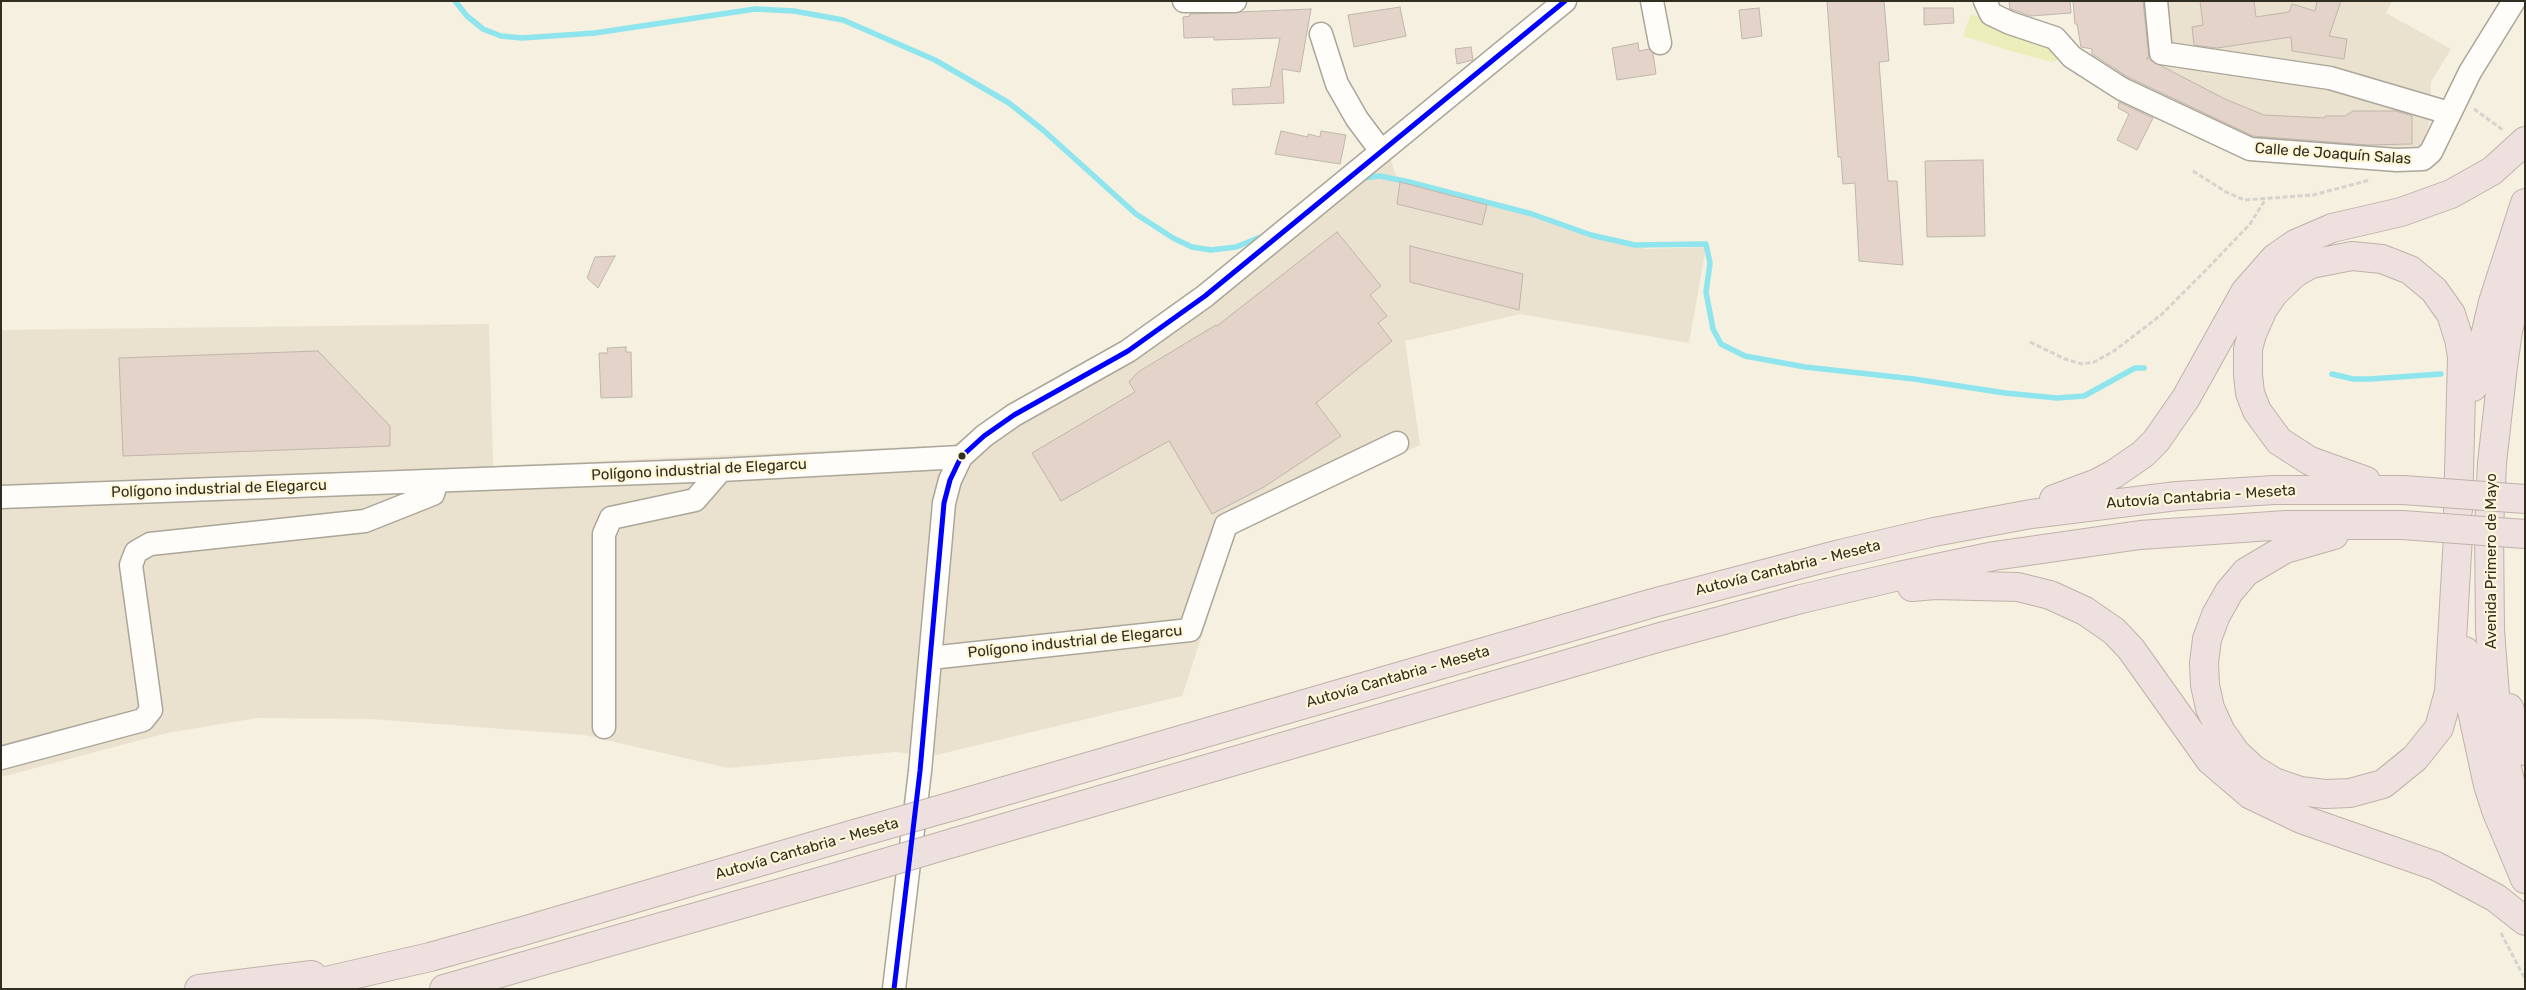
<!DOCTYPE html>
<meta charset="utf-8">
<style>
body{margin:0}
#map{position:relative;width:2526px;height:990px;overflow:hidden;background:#f5f0df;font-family:Rubik,sans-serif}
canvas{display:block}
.frame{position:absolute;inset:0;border:2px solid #302d21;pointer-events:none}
</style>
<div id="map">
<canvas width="2526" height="990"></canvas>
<div class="frame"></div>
</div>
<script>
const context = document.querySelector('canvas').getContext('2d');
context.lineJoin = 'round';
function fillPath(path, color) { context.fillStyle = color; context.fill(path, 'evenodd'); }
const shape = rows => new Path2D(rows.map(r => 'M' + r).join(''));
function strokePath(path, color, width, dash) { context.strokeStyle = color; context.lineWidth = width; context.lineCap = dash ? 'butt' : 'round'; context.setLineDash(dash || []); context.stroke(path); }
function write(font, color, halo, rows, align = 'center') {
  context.font = font + ' Rubik,sans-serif'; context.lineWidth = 4.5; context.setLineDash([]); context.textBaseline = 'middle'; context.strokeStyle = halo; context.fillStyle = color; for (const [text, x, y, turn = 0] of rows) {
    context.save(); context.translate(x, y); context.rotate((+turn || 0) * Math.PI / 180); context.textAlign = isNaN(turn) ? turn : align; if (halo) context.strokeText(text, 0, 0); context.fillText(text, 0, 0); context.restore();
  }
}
fillPath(shape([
 [2110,1,2392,1,2386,13,2451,49,2431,82,2430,121,2420,150,2255,145,2115,79],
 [1383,135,1397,179,1532,215,1596,238,1646,249,1706,247,1689,343,1520,314,1405,341,1420,445,1237,529,1182,696,932,756,895,752,728,768,584,735,371,719,257,718,167,733,1,777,1,330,489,324,493,466,953,445,1165,316,1275,222]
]), '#ebe1cf');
fillPath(shape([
 [1971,14,2057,48,2059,53,2057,60,2053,62,2014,52,1963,36]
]), '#ebeeba');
strokePath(shape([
 [455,1,467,16,483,29,501,36,522,38,595,33,755,9,794,11,843,20,935,60,1009,103,1043,130,1136,214,1173,238,1192,247,1211,250,1236,247,1263,236],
 [1363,178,1380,176,1409,182,1532,214,1591,235,1635,245,1706,244,1710,263,1706,292,1713,329,1721,344,1745,356,1805,367,1914,379,2005,393,2057,398,2084,396,2135,368,2144,368],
 [2332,374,2353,379,2370,379,2441,374]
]), '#8ee5ed', 5.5);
const building = shape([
 [1827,1,1884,1,1889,61,1879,62,1888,181,1897,181,1903,265,1859,261,1855,183,1843,184,1841,157,1838,157,1827,1],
 [2009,1,2070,1,2071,13,2031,16,2010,9,2009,1],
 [2073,1,2143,1,2149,58,2146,58,2225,99,2264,115,2325,118,2325,116,2345,116,2353,111,2396,111,2412,116,2412,144,2368,145,2253,136,2128,77,2092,54,2092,49,2081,47,2077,24,2075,24,2073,1],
 [2200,1,2254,1,2256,17,2289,12,2292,4,2315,11,2317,1,2341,1,2329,36,2347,39,2344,59,2292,51,2291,37,2217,48,2194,45,2192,27,2203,25,2200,1],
 [1400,7,1406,36,1354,47,1348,15,1400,7],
 [1759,8,1762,36,1742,39,1739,10,1759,8],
 [1924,8,1953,8,1954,23,1924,25,1924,8],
 [1311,9,1300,72,1282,69,1284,103,1233,105,1232,89,1270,87,1280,38,1214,40,1214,37,1184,38,1183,17,1190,16,1190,14,1311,9],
 [1638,43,1639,51,1649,49,1653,53,1656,74,1617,80,1612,48,1638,43],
 [1471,47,1473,60,1457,64,1455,49,1471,47],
 [2119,102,2153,118,2137,150,2117,140,2129,114,2118,108,2119,102],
 [1281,131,1308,137,1308,134,1320,137,1321,131,1346,135,1340,164,1275,154,1281,131],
 [1983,160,1985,236,1927,237,1925,161,1983,160],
 [1400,182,1487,205,1482,225,1397,204,1400,182],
 [1337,232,1381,286,1370,295,1387,316,1378,323,1392,341,1316,403,1341,436,1264,487,1212,514,1169,441,1061,501,1032,453,1135,392,1129,382,1138,372,1216,325,1217,326,1337,232],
 [1410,246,1523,274,1519,310,1410,282,1410,246],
 [615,256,598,288,587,278,595,257,615,256],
 [626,347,626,352,631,352,632,397,601,398,599,353,608,353,607,348,626,347],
 [318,351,390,426,390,446,123,456,119,358,318,351]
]);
fillPath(building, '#e4d3c8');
strokePath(building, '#bfb6ad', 1);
const minor = shape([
 [1184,1,1235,1],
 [1652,1,1660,43],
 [1985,1,1991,14,2010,23,2055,38,2072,57,2122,89,2250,149,2397,160,2423,159,2431,152,2470,72,2514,1],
 [2156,1,2161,53,2330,78,2449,113],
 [1321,34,1337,84,1357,119,1381,151],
 [1,497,721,470,961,457],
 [930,658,1190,630,1226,525,1397,443],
 [604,727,604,534,611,518,695,500,721,470],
 [1,758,143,720,151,710,131,565,136,552,150,544,365,521,433,494,437,481],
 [894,989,920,771,944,503,950,480,961,457,984,436,1014,415,1128,351,1205,296,1565,1]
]);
const highway = shape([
 [2525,261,2508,331,2503,366,2492,463,2489,529,2490,630,2496,708,2503,750,2515,803,2525,830],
 [2473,387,2493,302,2525,203],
 [2366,481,2310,461,2279,441,2257,411,2250,393,2248,375,2248,349,2252,334,2263,309,2274,293,2295,273,2311,264,2352,256,2382,259,2410,270,2434,290,2451,314,2459,339,2462,357,2458,510],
 [2054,499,2097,483,2114,474,2143,454,2156,441,2186,398,2245,292,2275,258,2295,244,2332,228,2401,212,2451,194,2492,171,2525,141],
 [2334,535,2285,549,2246,572,2229,592,2216,615,2207,639,2204,663,2205,685,2210,708,2221,732,2236,753,2253,769,2274,782,2300,791,2325,794,2350,793,2383,784,2415,758,2439,728,2449,692,2458,536],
 [1912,587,1935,585,2018,587,2050,595,2085,611,2114,631,2131,649,2210,760,2251,795,2301,819,2436,866,2496,898,2525,921],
 [2465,651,2472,711,2488,785,2496,810,2525,879],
 [2509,708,2525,751],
 [960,804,1653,603,1840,554,1934,532,2031,514,2177,496,2274,490,2403,490],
 [956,842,1657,638,1801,599,1899,576,1994,556,2140,535,2286,525,2402,525],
 [199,989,312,975],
 [291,989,430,957,523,931,858,833],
 [444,989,861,870]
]);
strokePath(minor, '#aaa699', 25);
strokePath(highway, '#c1b1aa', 30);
strokePath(shape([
 [2474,109,2503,130],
 [2193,171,2226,192,2244,200,2313,195,2370,180],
 [2030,342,2065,359,2082,364,2094,362,2114,351,2161,315,2207,269,2250,224,2265,200],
 [2501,933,2525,979]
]), '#d4d3ce', 3, [5, 2.5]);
strokePath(minor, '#fefdfa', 22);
strokePath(highway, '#ede0de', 28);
const highwayBridge = shape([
 [2403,490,2525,499],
 [2402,525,2525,534],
 [858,833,960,804],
 [861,870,956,842]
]);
strokePath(highwayBridge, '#c1b1aa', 30, []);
strokePath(highwayBridge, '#ede0de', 28);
strokePath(shape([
 [894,989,920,771,944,503,950,480,961,457,984,436,1014,415,1128,351,1205,296,1565,1]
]), '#00f', 5);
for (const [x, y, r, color] of [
 [962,456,4.5,"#302d21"]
]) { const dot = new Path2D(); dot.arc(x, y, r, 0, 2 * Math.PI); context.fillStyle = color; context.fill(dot); strokePath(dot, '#fef6d6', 2); }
write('15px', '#302d21', '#fef6d6', [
 ["Calle de Joaquín Salas",2333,154,4],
 ["Polígono industrial de Elegarcu",699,470,-3],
 ["Polígono industrial de Elegarcu",219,489,-2],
 ["Autovía Cantabria - Meseta",2201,497,-4],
 ["Avenida Primero de Mayo",2492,561,-90],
 ["Autovía Cantabria - Meseta",1788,568,-14],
 ["Polígono industrial de Elegarcu",1075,642,-6],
 ["Autovía Cantabria - Meseta",1398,677,-16],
 ["Autovía Cantabria - Meseta",807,849,-16]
]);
</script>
